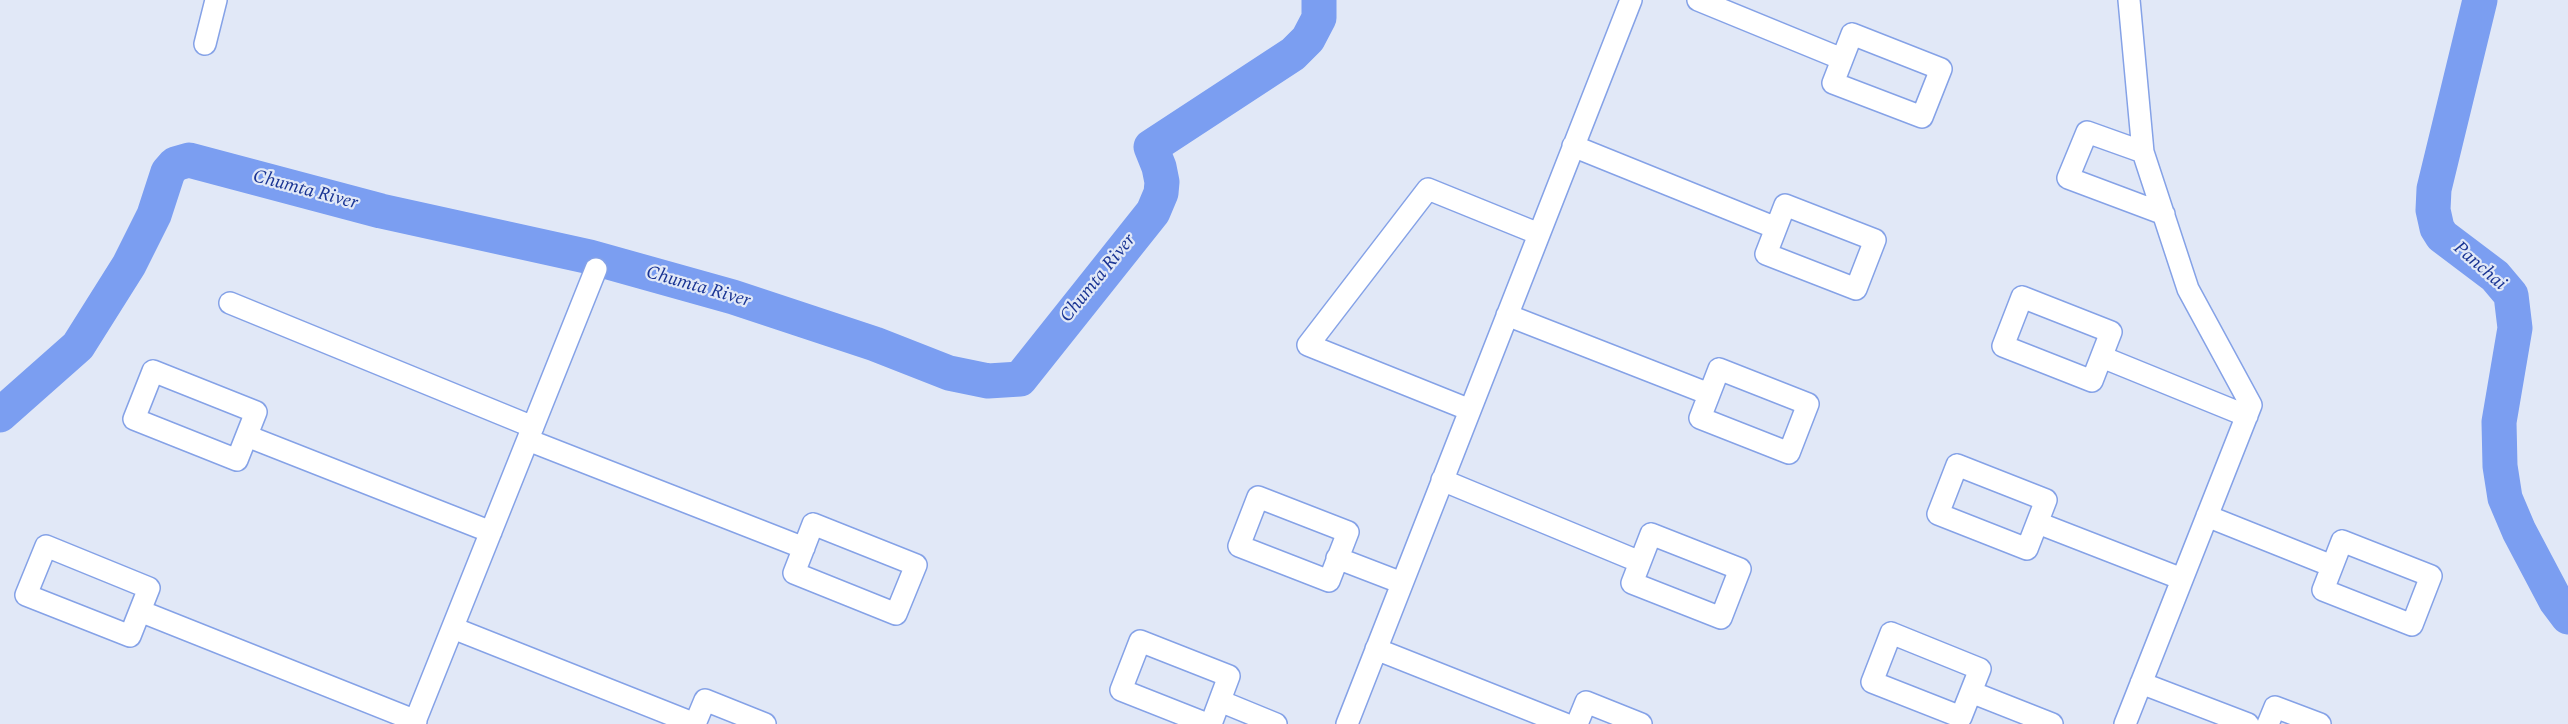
<!DOCTYPE html>
<style>
body{margin:0}
canvas{display:block;background:#e1e8f7}
</style>
<canvas width="2568" height="724"></canvas>
<script>
const context = document.querySelector('canvas').getContext('2d');
context.lineJoin = 'round';
const shape = rows => new Path2D(rows.map(r => 'M' + r).join(''));
function strokePath(path, color, width, dash) { context.strokeStyle = color; context.lineWidth = width; context.lineCap = dash ? 'butt' : 'round'; context.setLineDash(dash || []); context.stroke(path); }
function write(font, color, halo, rows, align = 'center') {
  context.font = font + ' Spectral,serif'; context.lineWidth = 4.5; context.setLineDash([]); context.textBaseline = 'middle'; context.strokeStyle = halo; context.fillStyle = color; for (const [text, x, y, turn = 0] of rows) {
    context.save(); context.translate(x, y); context.rotate((+turn || 0) * Math.PI / 180); context.textAlign = isNaN(turn) ? turn : align; if (halo) context.strokeText(text, 0, 0); context.fillText(text, 0, 0); context.restore();
  }
}
strokePath(shape([
 [2480,0,2434,189,2433,210,2437,228,2442,236,2495,276,2511,295,2515,328,2499,422,2500,466,2505,498,2519,531,2556,601,2568,617],
 [0,415,78,346,129,265,154,215,168,172,175,164,189,160,381,211,590,257,733,297,875,344,949,373,988,381,1020,379,1153,212,1161,193,1162,182,1159,167,1151,147,1293,54,1308,39,1319,18,1319,0]
]), '#7b9ef1', 35);
const street = shape([
 [1698,0,1842,59],
 [1852,34,1941,69,1922,117,1833,83,1852,34],
 [205,44,216,0],
 [1573,146,1776,228],
 [2143,152,2087,132,2068,178,2164,214],
 [1785,205,1875,240,1856,289,1766,254,1785,205],
 [2022,297,2111,332,2092,381,2003,346,2022,297],
 [230,303,533,427],
 [1507,315,1709,394],
 [2102,357,2247,416],
 [1719,369,1808,404,1789,453,1700,418,1719,369],
 [153,371,256,412,237,460,134,419,153,371],
 [1470,410,1308,345,1428,189,1539,234],
 [247,436,491,532],
 [528,440,804,548],
 [1957,465,2046,500,2027,549,1938,514,1957,465],
 [1442,480,1640,562],
 [1258,497,1348,532,1329,581,1239,546,1258,497],
 [2207,516,2332,566],
 [2038,523,2182,579],
 [813,524,916,565,896,614,794,573,813,524],
 [1651,534,1740,569,1721,618,1632,583,1651,534],
 [2342,541,2431,576,2412,625,2323,590,2342,541],
 [46,546,149,588,130,636,26,595,46,546],
 [1337,558,1402,583],
 [140,611,416,721],
 [453,628,695,724],
 [1891,633,1980,669,1961,717,1872,682,1891,633],
 [1376,649,1565,724],
 [2141,683,2248,724],
 [1971,692,2052,724],
 [1220,701,1276,724],
 [414,724,596,269],
 [695,724,705,700,765,724],
 [1207,724,1121,690,1140,641,1229,676,1211,724],
 [1347,724,1631,0],
 [1577,724,1586,702,1641,724],
 [2125,724,2251,405,2188,289,2143,152,2129,0],
 [2268,724,2275,707,2320,724]
]);
strokePath(street, '#85a2e7', 24);
strokePath(street, '#fff', 21);
write('italic 19px', '#1a3594', '#e1e8f7', [
 ["Chumta River",305,191,15],
 ["Panchai",2479,267,41],
 ["Chumta River",1099,279,-51],
 ["Chumta River",698,288,16]
]);
</script>
